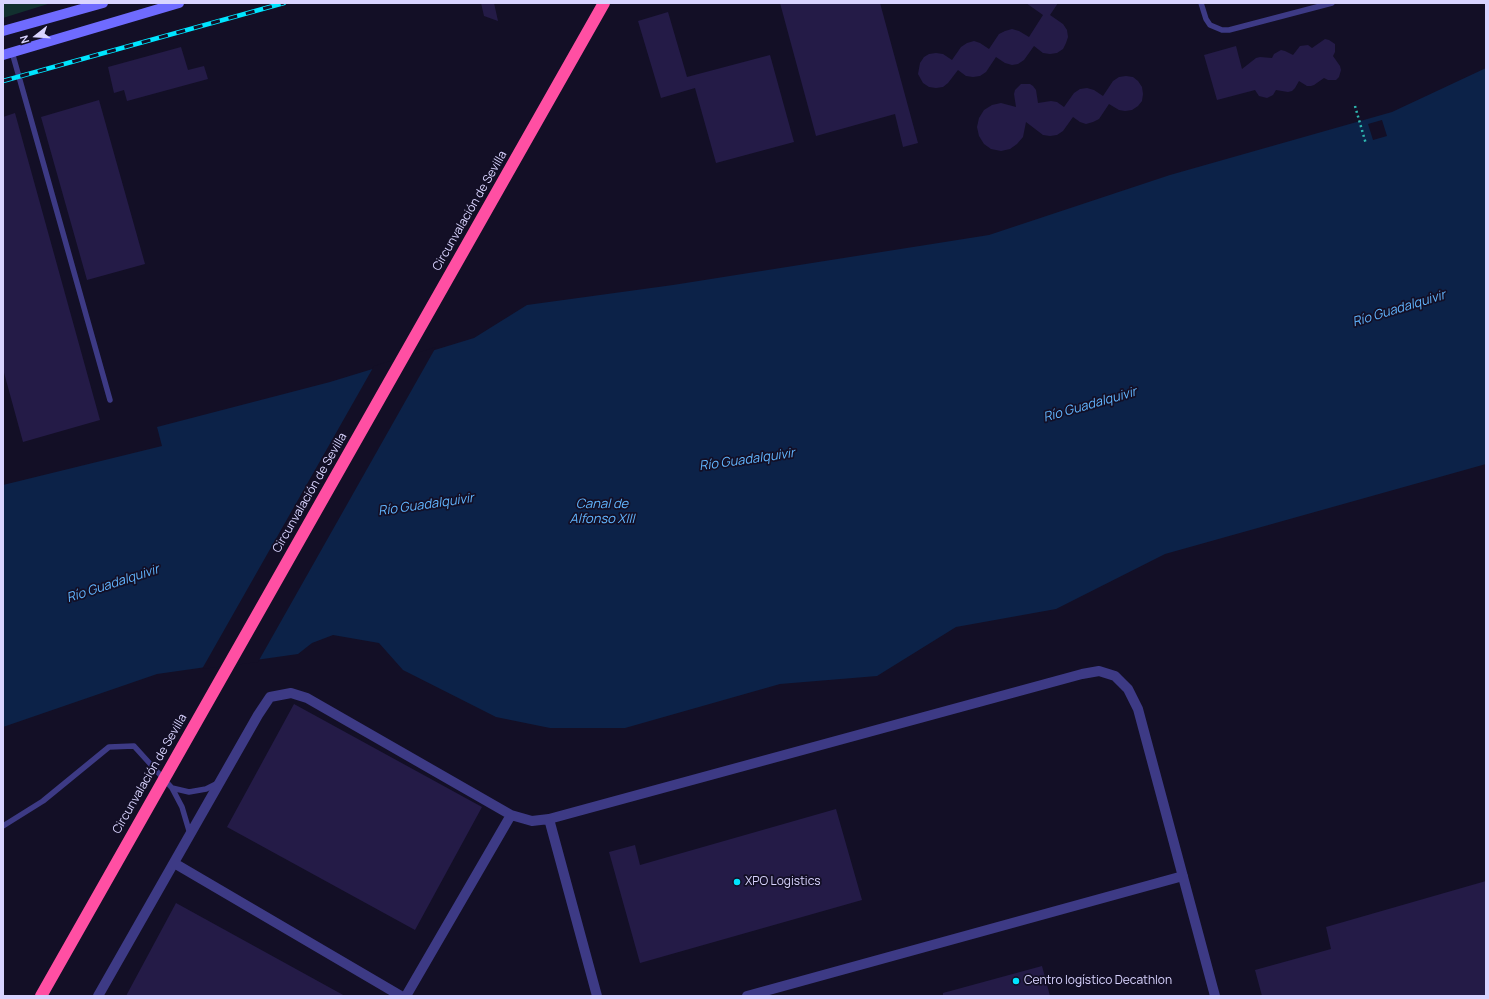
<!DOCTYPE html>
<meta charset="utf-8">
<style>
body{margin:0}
#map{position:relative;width:1489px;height:999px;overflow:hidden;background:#130f26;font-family:Manrope,sans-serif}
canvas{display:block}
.frame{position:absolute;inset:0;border:4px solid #d9d4ff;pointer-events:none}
.north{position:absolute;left:16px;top:16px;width:40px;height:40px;-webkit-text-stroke:3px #130f26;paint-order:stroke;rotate:253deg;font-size:11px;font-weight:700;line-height:16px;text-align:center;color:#d9d4ff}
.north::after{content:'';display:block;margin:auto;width:14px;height:18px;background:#d9d4ff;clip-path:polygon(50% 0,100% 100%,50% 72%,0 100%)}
</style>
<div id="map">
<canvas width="1489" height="999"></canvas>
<div class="frame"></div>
<div class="north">N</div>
</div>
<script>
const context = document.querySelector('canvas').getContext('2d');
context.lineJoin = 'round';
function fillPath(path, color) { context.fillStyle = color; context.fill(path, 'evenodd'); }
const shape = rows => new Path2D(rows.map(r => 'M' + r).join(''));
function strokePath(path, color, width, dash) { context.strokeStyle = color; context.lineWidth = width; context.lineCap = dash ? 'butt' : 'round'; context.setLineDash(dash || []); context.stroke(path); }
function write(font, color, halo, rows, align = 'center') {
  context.font = font + ' Manrope,sans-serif'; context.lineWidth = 3.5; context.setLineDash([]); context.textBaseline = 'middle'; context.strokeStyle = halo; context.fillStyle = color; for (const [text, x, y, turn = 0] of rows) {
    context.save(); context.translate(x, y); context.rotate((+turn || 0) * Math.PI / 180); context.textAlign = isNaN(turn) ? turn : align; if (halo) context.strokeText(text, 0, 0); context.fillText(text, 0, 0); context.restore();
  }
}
fillPath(shape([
 [3,3,51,3,3,18]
]), '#12302f');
fillPath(shape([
 [1486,68,1486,464,1165,554,1056,609,956,627,877,676,780,684,625,728,550,728,496,717,403,670,379,643,333,635,312,643,298,654,157,674,3,727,3,485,162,446,157,427,330,382,474,338,527,305,673,285,989,235,1170,175,1392,112]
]), '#0c2248');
fillPath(shape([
 [1382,120,1387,136,1373,140,1368,124],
 [436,347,258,662,202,669,374,366]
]), '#130f26');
fillPath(shape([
 [481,3,494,3,498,21,484,16],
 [780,3,880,3,918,143,903,147,895,114,816,136],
 [1026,3,1058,3,1050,15,1063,24,1067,30,1068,37,1066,43,1063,49,1057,53,1050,54,1043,53,1034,46,1024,60,1018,64,1012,65,1005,63,996,57,986,72,980,76,973,77,966,76,958,70,948,83,943,87,936,88,929,87,923,83,918,74,920,63,924,57,929,54,936,53,943,54,952,60,961,47,967,43,974,41,980,43,989,49,999,34,1005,31,1012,29,1019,31,1029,37,1043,15],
 [668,12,687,77,770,55,794,142,716,163,695,88,661,98,638,21],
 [1325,39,1329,40,1335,44,1335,52,1333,56,1340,66,1341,70,1339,77,1336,80,1328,80,1324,78,1314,85,1311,86,1307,86,1299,81,1295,88,1292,91,1288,92,1276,90,1273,95,1267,98,1259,96,1255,90,1217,100,1204,55,1236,46,1242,69,1256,58,1260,57,1272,58,1274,54,1281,50,1285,51,1293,55,1300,46,1308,45,1312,48],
 [181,47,188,70,204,66,208,79,127,101,124,90,114,93,108,67],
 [1126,76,1133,77,1138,81,1142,87,1143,94,1142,101,1138,106,1132,110,1125,111,1119,110,1109,104,1099,119,1093,122,1086,124,1080,122,1073,117,1063,131,1057,135,1050,136,1043,135,1026,122,1023,137,1017,144,1010,149,1001,151,991,149,984,144,979,136,977,127,979,118,984,110,992,105,1001,103,1016,107,1014,94,1015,90,1021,84,1030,84,1033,86,1036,90,1038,103,1051,101,1057,102,1064,107,1074,93,1080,89,1087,88,1094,90,1103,96,1113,81,1119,77],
 [99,100,145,264,87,280,41,117],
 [15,113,100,420,23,442,3,369,3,117],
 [294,704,482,807,415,930,227,827],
 [836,809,862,900,640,963,609,852,635,845,640,865],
 [1486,881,1486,996,1262,996,1255,970,1331,949,1326,927],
 [176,903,345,996,126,996],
 [1042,966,1050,996,943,996,943,993]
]), '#241b47');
strokePath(shape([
 [1355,106,1366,144]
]), '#2fb8b0', 2.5, [2, 3]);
strokePath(shape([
 [1201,3,1206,19,1210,25,1222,30,1229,30,1332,3],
 [12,52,110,400],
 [172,788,189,792,206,789,218,783],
 [3,826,43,801,109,747,134,746,172,788,182,807,190,834]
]), '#3d3a85', 5.5);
strokePath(shape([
 [549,819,597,996],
 [174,863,401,996],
 [98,996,258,715,270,697,291,693,307,698,511,815,532,821,549,819,1082,674,1099,671,1115,676,1128,689,1138,709,1215,996],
 [406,996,511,815],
 [747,996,1183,876]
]), '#3d3a85', 10);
strokePath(shape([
 [3,31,103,3],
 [3,55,179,3]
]), '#6f6bff', 10);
const rail = shape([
 [3,81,284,3]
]);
strokePath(rail, '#00e5ff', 4.5);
strokePath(rail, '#130f26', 3, [9]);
strokePath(shape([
 [41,996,604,3]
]), '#ff4fa3', 12);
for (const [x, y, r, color] of [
 [737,882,4,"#00e5ff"],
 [1016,981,4,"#00e5ff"]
]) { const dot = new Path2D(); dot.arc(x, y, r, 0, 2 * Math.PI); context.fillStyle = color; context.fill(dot); strokePath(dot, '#130f26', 1.5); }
write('12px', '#d9d4ff', '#130f26', [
 ["Circunvalación de Sevilla",470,211,-60],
 ["Circunvalación de Sevilla",310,493,-60],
 ["Circunvalación de Sevilla",150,774,-60]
]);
write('12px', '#d9d4ff', '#130f26', [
 ["XPO Logistics",745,882],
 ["Centro logístico Decathlon",1024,981]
], 'left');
write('italic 13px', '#62b6ff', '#130f26', [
 ["Río Guadalquivir",1399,309,-17],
 ["Río Guadalquivir",1090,405,-16],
 ["Río Guadalquivir",747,460,-8],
 ["Canal de",602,504],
 ["Alfonso XIII",602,519],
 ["Río Guadalquivir",426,505,-8],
 ["Río Guadalquivir",113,584,-18]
]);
</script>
